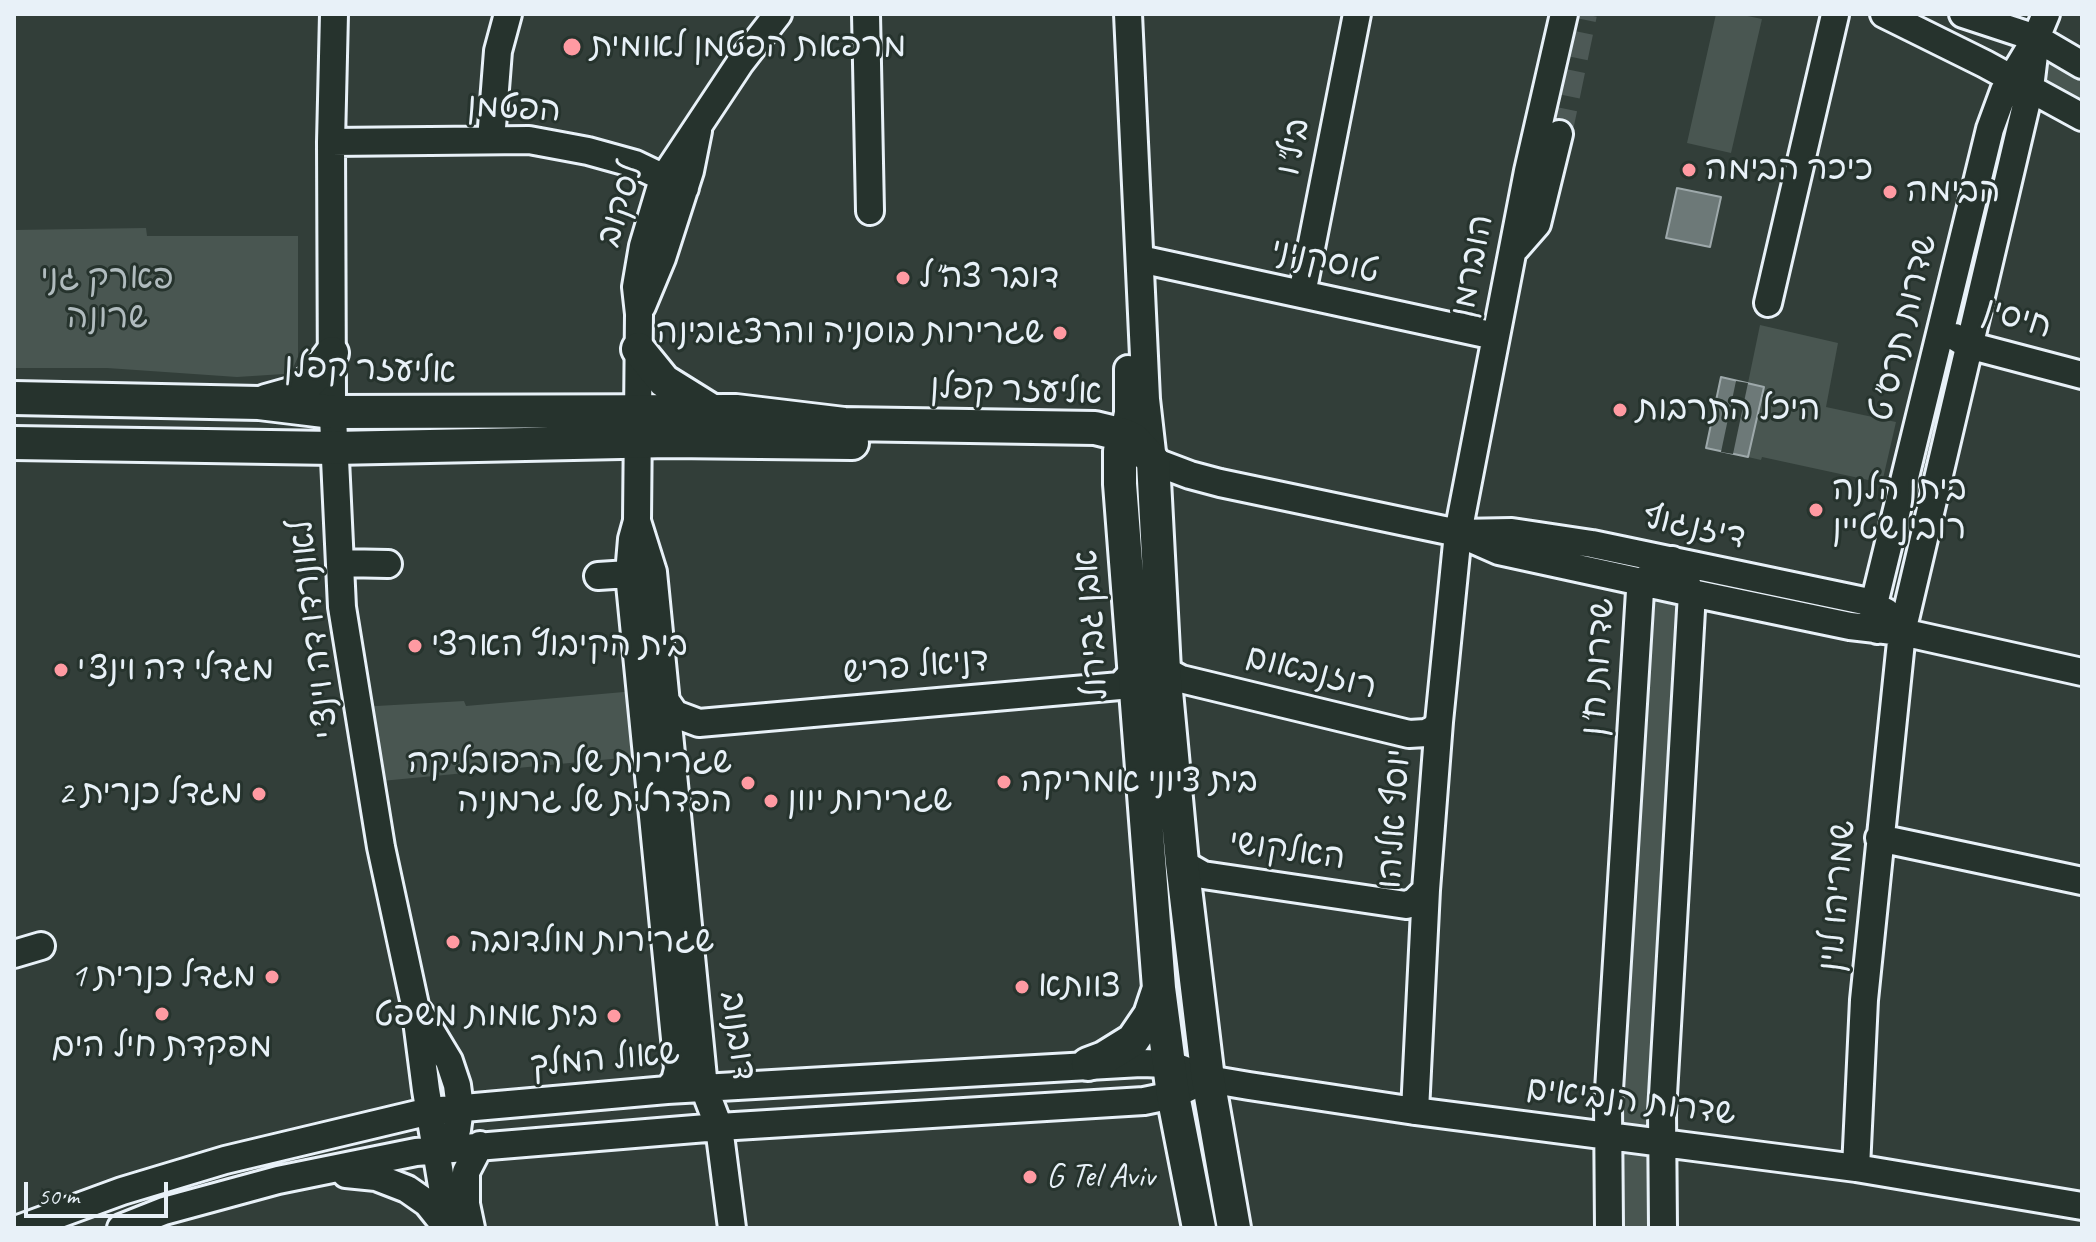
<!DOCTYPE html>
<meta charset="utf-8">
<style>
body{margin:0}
#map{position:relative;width:2096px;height:1242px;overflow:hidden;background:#323e39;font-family:Caveat,sans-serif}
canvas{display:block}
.frame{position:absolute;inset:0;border:16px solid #e8f1f8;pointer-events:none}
.scale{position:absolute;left:24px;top:1182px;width:144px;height:36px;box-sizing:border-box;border:4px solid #e8f1f8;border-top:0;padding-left:10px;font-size:24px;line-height:28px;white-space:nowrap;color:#e8f1f8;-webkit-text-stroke:6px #26332d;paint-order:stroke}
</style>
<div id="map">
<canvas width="2096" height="1242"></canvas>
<div class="frame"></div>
<div class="scale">50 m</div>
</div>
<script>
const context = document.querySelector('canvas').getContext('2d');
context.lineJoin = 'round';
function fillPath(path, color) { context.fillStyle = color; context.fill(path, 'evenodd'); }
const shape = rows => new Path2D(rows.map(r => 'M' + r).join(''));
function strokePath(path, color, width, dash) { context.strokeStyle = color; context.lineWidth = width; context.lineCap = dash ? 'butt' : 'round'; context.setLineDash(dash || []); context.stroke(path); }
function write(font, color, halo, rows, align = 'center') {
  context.font = font + ' Caveat,"Playpen Sans Hebrew",sans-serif'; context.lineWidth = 6; context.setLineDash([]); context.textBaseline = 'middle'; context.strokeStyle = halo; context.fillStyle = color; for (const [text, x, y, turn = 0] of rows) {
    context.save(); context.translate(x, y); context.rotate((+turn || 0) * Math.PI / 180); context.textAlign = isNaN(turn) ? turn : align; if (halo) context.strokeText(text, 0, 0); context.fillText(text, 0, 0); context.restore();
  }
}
fillPath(shape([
 [1716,14,1738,14,1762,19,1731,153,1687,143],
 [2049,53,2082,71,2082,111,2039,86],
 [146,228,147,236,298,236,298,357,293,368,284,374,237,377,107,368,14,368,14,230],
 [1760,325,1838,343,1826,407,1896,422,1882,483,1762,457,1761,460,1748,457,1764,387,1748,383],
 [1646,589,1688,599,1657,1228,1615,1228],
 [635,691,643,756,371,782,359,707,464,701,466,706]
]), '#495651');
const water = shape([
 [1677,188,1721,197,1710,247,1666,238,1677,188],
 [1721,377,1764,387,1748,457,1706,448,1721,377]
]);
fillPath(water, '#6d7978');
strokePath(water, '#9ea9ab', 2);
fillPath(shape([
 [1736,381,1748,383,1733,454,1721,452]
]), '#323e39');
strokePath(shape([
 [1559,134,1584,14],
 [1943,380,1966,289]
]), '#4d5956', 26, [26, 13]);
const minor = shape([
 [334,14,331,142,332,396,342,607,381,847,415,1005,426,1090,449,1228],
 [866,14,870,211],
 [1128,14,1146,399,1153,461,1190,475,1220,483,1458,533,1512,532,1592,544,1864,601,1886,612,1902,632],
 [1884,14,1985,64,2082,117],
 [1963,14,2036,38,2082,65],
 [491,140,498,51,508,14],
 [331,142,529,140,588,151,635,164,685,188],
 [1516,248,1537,224,1559,134],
 [1140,259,1495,336],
 [1302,294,1357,14],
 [1768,303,1835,15],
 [642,306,662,258,690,171,698,131],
 [1955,337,1968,345,2082,375],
 [1120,451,1128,413,1128,369],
 [637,521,653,572,701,1057,704,1088,719,1127,732,1228],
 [1465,536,1499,551,1692,593,1850,626,1902,632,2082,672],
 [340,563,388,564],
 [598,576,629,574],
 [1877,630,1874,604,1990,129,2004,91,2036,38,2046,14],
 [1164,670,1181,679,1409,734,1426,733,1434,729,1439,722],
 [666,701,675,714,699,723,1120,686,1133,672],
 [1879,838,2082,881],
 [1182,863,1203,875,1406,905,1414,902,1426,890],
 [14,954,41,946],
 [420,1013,449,1061,457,1085,460,1108,457,1130,447,1143,436,1149],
 [667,1090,675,1081,678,1069,629,574,632,539,637,521,639,314,636,287,643,246,663,179,740,63,778,14],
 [1415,1111,1426,890,1439,722,1458,533,1528,171,1564,14],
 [1856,1168,1864,1000,1902,632,2030,88,2036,38],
 [346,1174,376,1177,407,1189,427,1203,447,1228],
 [21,1228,122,1191,225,1160,430,1111,667,1090,1141,1063,1169,1064,1208,1079,1249,1086,1415,1111,1856,1168,2082,1206],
 [121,1228,164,1211,278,1180,416,1152,719,1127,1144,1101,1173,1095,1190,1087],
 [471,1228,466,1204,466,1172,480,1145],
 [1609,1228,1608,1106,1640,591,1641,582,1672,560],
 [1663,1228,1662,1112,1692,593,1672,560]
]);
const major = shape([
 [638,349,664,381,709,409],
 [14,398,259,403,333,412,736,411,844,424,1095,428,1124,435,1133,439,1153,461],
 [266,401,298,392,313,378,332,353],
 [14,443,334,448,669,441,852,443],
 [1120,451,1120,484,1159,988,1173,1095,1199,1228],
 [1153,461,1164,670,1182,863,1208,1079,1234,1228],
 [1088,1064,1104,1058,1133,1040,1150,1015,1158,991]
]);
strokePath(minor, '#e8f1f8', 32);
strokePath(major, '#e8f1f8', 38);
strokePath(minor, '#26332d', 26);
strokePath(major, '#26332d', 32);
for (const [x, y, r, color] of [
 [572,47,10,"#ff9aa2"],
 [1689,170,8,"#ff9aa2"],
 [1890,192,8,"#ff9aa2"],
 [903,278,8,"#ff9aa2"],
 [1060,333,8,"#ff9aa2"],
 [1620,410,8,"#ff9aa2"],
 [1816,510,8,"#ff9aa2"],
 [415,646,8,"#ff9aa2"],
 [61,670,8,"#ff9aa2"],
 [1004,782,8,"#ff9aa2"],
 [748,783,8,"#ff9aa2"],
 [259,794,8,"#ff9aa2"],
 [771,801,8,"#ff9aa2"],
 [453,942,8,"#ff9aa2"],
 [272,977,8,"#ff9aa2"],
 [1022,987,8,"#ff9aa2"],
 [162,1014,8,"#ff9aa2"],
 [614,1016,8,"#ff9aa2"],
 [1030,1177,8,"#ff9aa2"]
]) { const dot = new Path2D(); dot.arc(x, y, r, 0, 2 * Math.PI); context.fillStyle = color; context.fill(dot); strokePath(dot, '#26332d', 3); }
write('34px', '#e8f1f8', '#26332d', [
 ["מרפאת הפטמן לאומית",590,47],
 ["כיכר הבימה",1705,170],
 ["הבימה",1906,192],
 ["דובר צה\"ל",919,278],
 ["שגרירות בוסניה והרצגובינה",1044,333,"right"],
 ["היכל התרבות",1636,410],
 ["ביתן הלנה",1832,490],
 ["רובינשטיין",1832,529],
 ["בית הקיבוץ הארצי",431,646],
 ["מגדלי דה וינצ'י",77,670],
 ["שגרירות של הרפובליקה",732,763,"right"],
 ["הפדרלית של גרמניה",732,802,"right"],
 ["בית ציוני אמריקה",1020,782],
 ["מגדל כנרית 2",243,794,"right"],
 ["שגרירות יוון",787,801],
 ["שגרירות מולדובה",469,942],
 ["מגדל כנרית 1",256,977,"right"],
 ["צוותא",1038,987],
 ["בית אמות משפט",598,1016,"right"],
 ["מפקדת חיל הים",162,1047,"center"],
 ["G Tel Aviv",1046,1177]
], 'left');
write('34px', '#e8f1f8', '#26332d', [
 ["הפטמן",514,109,3],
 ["ביל\"ו",1294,147,-79],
 ["לסקוב",621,205,-72],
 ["טוסקניני",1325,262,12],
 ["הוברמן",1473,266,-79],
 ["חיסין",2017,319,16],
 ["שדרות תרס\"ט",1904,328,-76],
 ["אליעזר קפלן",370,370,2],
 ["אליעזר קפלן",1016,391,2],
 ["דיזנגוף",1694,528,12],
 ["אבן גבירול",1092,625,-94],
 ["לאונרדו דה וינצ'י",315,629,-97],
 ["דניאל פריש",916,667,-5],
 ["שדרות ח\"ן",1599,667,-86],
 ["רוזנבאום",1311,673,14],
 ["יוסף אליהו",1395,819,-86],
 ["האלקושי",1287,851,8],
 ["שמריהו לוין",1838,896,-85],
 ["דובנוב",737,1036,82],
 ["שאול המלך",605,1060,-5],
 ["שדרות הנביאים",1631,1102,7]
]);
write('34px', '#b0bbbe', '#26332d', [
 ["פארק גני",107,279],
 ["שרונה",107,318]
]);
</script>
